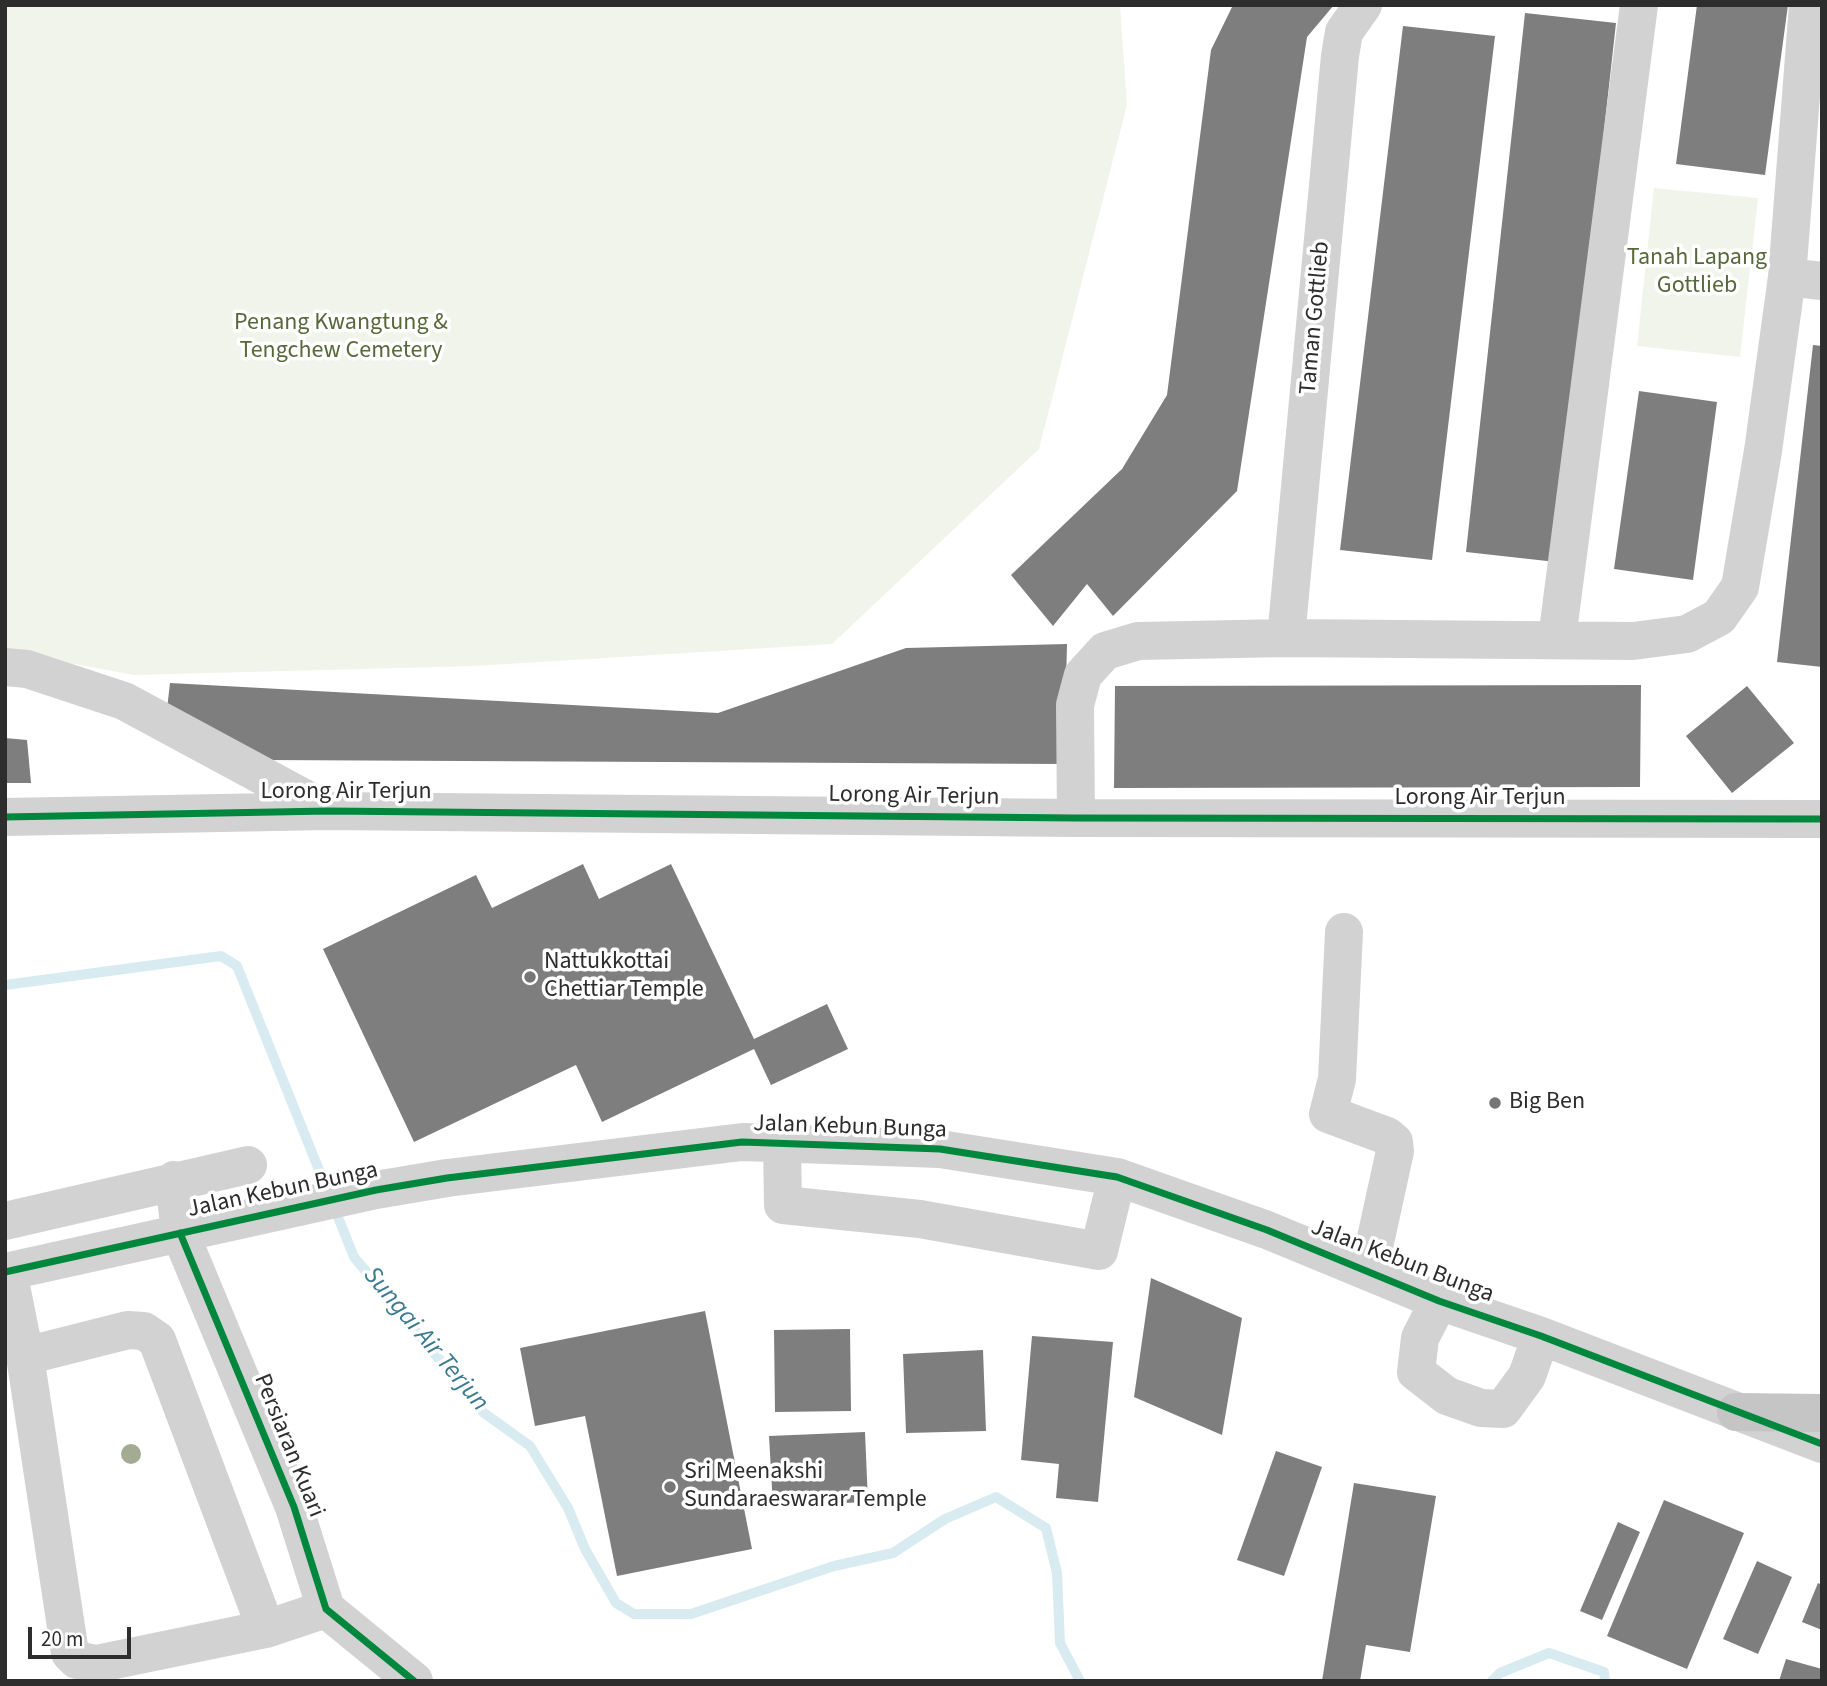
<!DOCTYPE html>
<style>
body{margin:0}
#map{position:relative;width:1827px;height:1686px;overflow:hidden;background:#fff;font-family:"Source Sans 3",sans-serif}
canvas{display:block}
.frame{position:absolute;inset:0;border:7px solid #2d2d2d;pointer-events:none}
.scale{position:absolute;left:28px;top:1627px;width:103px;height:32px;box-sizing:border-box;border:4px solid #2d2d2d;border-top:0;padding-left:9px;font-size:21px;line-height:24px;white-space:nowrap;color:#2d2d2d;-webkit-text-stroke:5px #fff;paint-order:stroke}
</style>
<div id="map">
<canvas width="1827" height="1686"></canvas>
<div class="frame"></div>
<div class="scale">20 m</div>
</div>
<script>
const context = document.querySelector('canvas').getContext('2d');
context.lineJoin = 'round';
function fillPath(path, color) { context.fillStyle = color; context.fill(path, 'evenodd'); }
const shape = rows => new Path2D(rows.map(r => 'M' + r).join(''));
function strokePath(path, color, width, dash) { context.strokeStyle = color; context.lineWidth = width; context.lineCap = dash ? 'butt' : 'round'; context.setLineDash(dash || []); context.stroke(path); }
function write(font, color, halo, rows, align = 'center') {
  context.font = font + ' "Source Sans 3",sans-serif'; context.lineWidth = 7; context.setLineDash([]); context.textBaseline = 'middle'; context.strokeStyle = halo; context.fillStyle = color; for (const [text, x, y, turn = 0] of rows) {
    context.save(); context.translate(x, y); context.rotate((+turn || 0) * Math.PI / 180); context.textAlign = isNaN(turn) ? turn : align; if (halo) context.strokeText(text, 0, 0); context.fillText(text, 0, 0); context.restore();
  }
}
fillPath(shape([
 [5,5,1120,5,1127,105,1039,449,832,644,475,666,134,675,5,651],
 [1654,188,1758,198,1740,357,1637,346]
]), '#f1f4eb');
strokePath(shape([
 [5,985,221,956,237,966,354,1257,484,1413,530,1446,568,1508,585,1549,616,1603,634,1614,691,1614,834,1566,893,1553,945,1519,996,1497,1046,1528,1057,1573,1060,1643,1080,1681],
 [1492,1681,1500,1673,1549,1653,1604,1672,1605,1681]
]), '#d7ebf1', 10);
fillPath(shape([
 [1233,5,1334,5,1307,37,1237,491,1113,616,1087,584,1053,626,1011,575,1122,469,1167,395,1211,50],
 [1697,5,1788,5,1765,175,1676,164],
 [1525,13,1616,23,1556,562,1466,552],
 [1403,26,1495,36,1432,560,1340,550],
 [1813,345,1822,346,1822,667,1777,662],
 [1639,391,1717,402,1693,580,1614,569],
 [1067,644,1064,764,264,760,167,709,170,683,718,713,906,648],
 [1641,685,1640,787,1114,788,1115,686],
 [1747,686,1794,743,1732,793,1686,736],
 [5,738,27,740,31,783,5,783],
 [583,864,599,899,671,864,754,1039,827,1004,848,1049,771,1085,754,1049,602,1122,576,1065,414,1142,323,949,476,875,492,908],
 [1151,1278,1242,1318,1222,1435,1134,1397],
 [705,1311,752,1549,617,1576,585,1416,535,1426,520,1348],
 [850,1329,851,1411,775,1412,774,1330],
 [1032,1336,1113,1342,1098,1502,1056,1498,1059,1464,1021,1460],
 [983,1350,986,1431,906,1433,903,1354],
 [865,1432,868,1502,773,1506,769,1436],
 [1276,1451,1322,1467,1284,1576,1237,1560],
 [1354,1483,1436,1496,1410,1652,1366,1645,1360,1681,1322,1681],
 [1664,1500,1744,1533,1687,1669,1607,1636],
 [1618,1522,1640,1532,1602,1620,1580,1611],
 [1757,1561,1792,1577,1758,1654,1723,1639],
 [1818,1583,1822,1585,1822,1630,1802,1622],
 [1786,1659,1822,1669,1822,1681,1779,1681]
]), '#7e7e7e');
strokePath(shape([
 [1787,277,1822,281],
 [1286,638,1340,56,1344,32,1363,5],
 [1557,639,1639,5],
 [5,667,27,669,124,701,326,810],
 [5,817,328,811,1076,818,1822,819],
 [1076,818,1075,705,1083,675,1105,651,1138,641,1286,638,1633,641,1687,634,1719,617,1740,587,1763,451,1787,277,1808,5],
 [1344,932,1337,1079,1328,1114,1387,1136,1394,1142,1395,1151,1369,1270],
 [782,1145,783,1205,920,1219,1099,1251,1117,1177],
 [174,1180,180,1233,294,1507,326,1609,414,1681],
 [5,1221,248,1165],
 [8,1271,25,1356,70,1653,77,1660,96,1664,266,1629,326,1609],
 [5,1272,376,1190,447,1178,742,1142,940,1149,1117,1177,1267,1230,1439,1301,1541,1336,1822,1444],
 [1439,1301,1420,1338,1416,1372,1447,1396,1481,1408,1503,1409,1527,1376,1541,1336],
 [25,1356,128,1330,144,1331,157,1340,266,1629]
]), '#d2d2d2', 38);
strokePath(shape([
 [1736,1412,1822,1413]
]), '#c5c5c5', 38);
strokePath(shape([
 [5,817,328,811,1076,818,1822,819],
 [180,1233,294,1507,326,1609,414,1681],
 [5,1272,376,1190,447,1178,742,1142,940,1149,1117,1177,1267,1230,1439,1301,1541,1336,1822,1444]
]), '#00873e', 7);
context.fillStyle = '#a3ac93';
for (const [x, y] of [
 [131,1454]
]) { context.beginPath(); context.arc(x, y, 10, 0, 2 * Math.PI); context.fill(); }
for (const [x, y, r, color] of [
 [530,977,7,"#767676"],
 [1495,1103,7,"#767676"],
 [670,1487,7,"#767676"]
]) { const dot = new Path2D(); dot.arc(x, y, r, 0, 2 * Math.PI); context.fillStyle = color; context.fill(dot); strokePath(dot, '#fff', 2.5); }
write('24px', '#57693a', '#fff', [
 ["Tanah Lapang",1697,259],
 ["Gottlieb",1697,287],
 ["Penang Kwangtung &",341,324],
 ["Tengchew Cemetery",341,352]
]);
write('24px', '#2d2d2d', '#fff', [
 ["Taman Gottlieb",1316,318,-85],
 ["Lorong Air Terjun",346,793],
 ["Lorong Air Terjun",914,797,1],
 ["Lorong Air Terjun",1480,799],
 ["Jalan Kebun Bunga",850,1128,2],
 ["Jalan Kebun Bunga",283,1191,-12],
 ["Jalan Kebun Bunga",1402,1262,21],
 ["Persiaran Kuari",288,1446,68]
]);
write('24px', '#2d2d2d', '#fff', [
 ["Nattukkottai",544,963],
 ["Chettiar Temple",544,991],
 ["Big Ben",1509,1103],
 ["Sri Meenakshi",684,1473],
 ["Sundaraeswarar Temple",684,1501]
], 'left');
write('italic 26px', '#3b7b90', '#fff', [
 ["Sungai Air Terjun",425,1340,50]
]);
</script>
